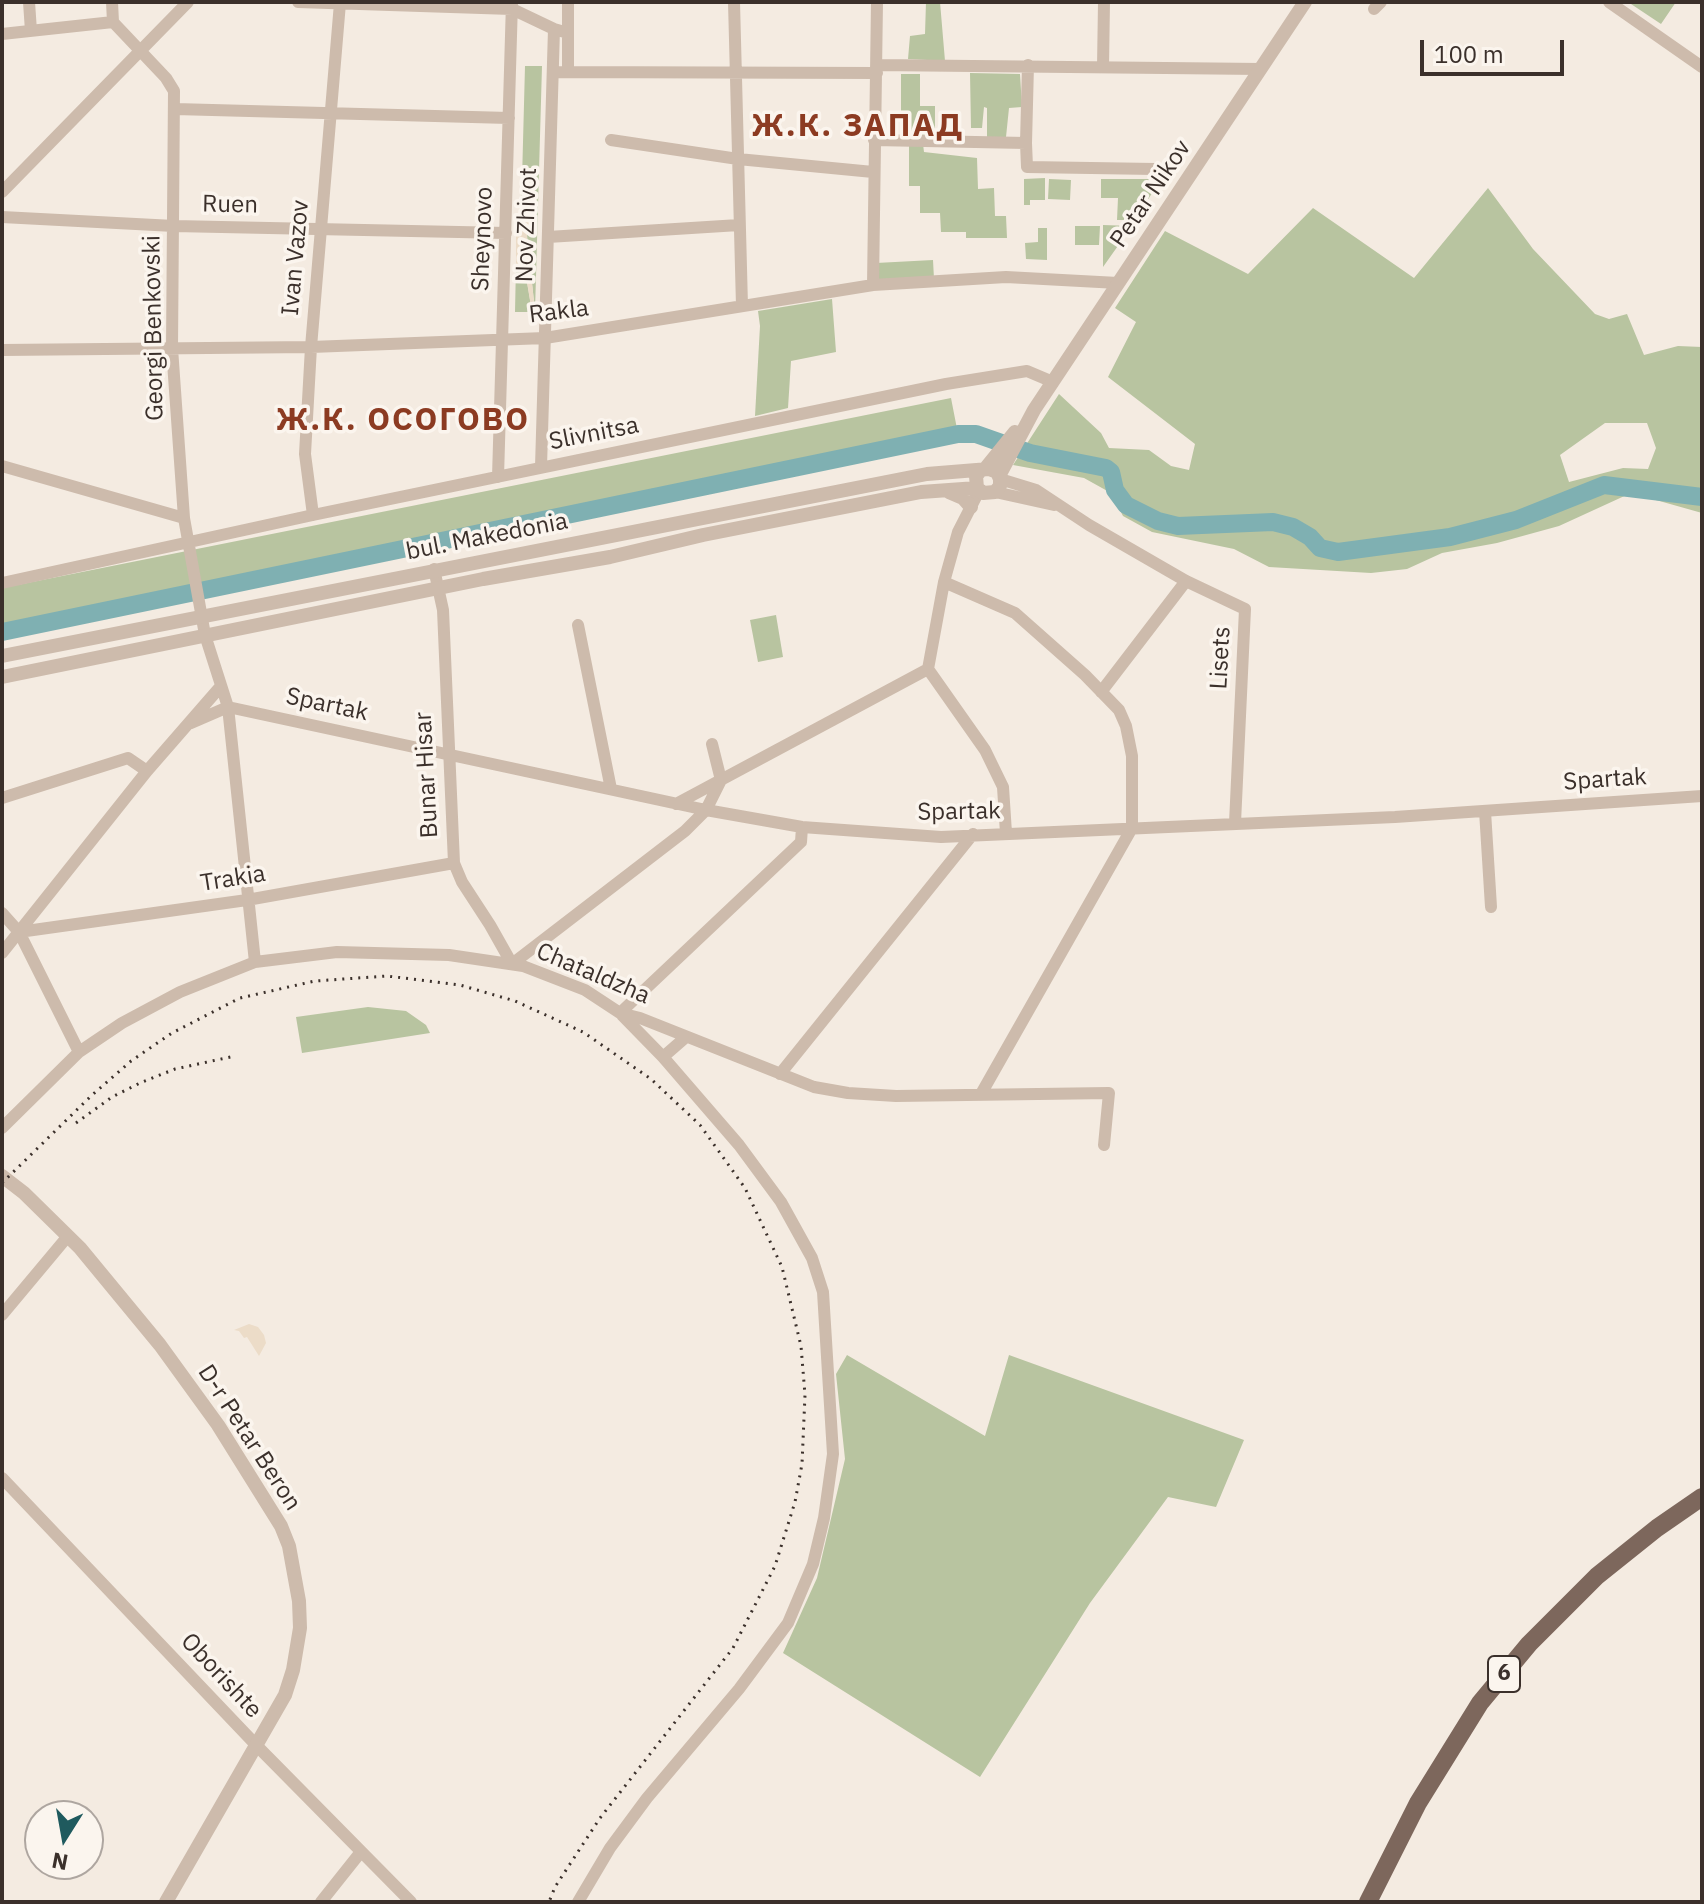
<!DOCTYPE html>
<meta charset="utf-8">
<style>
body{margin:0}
#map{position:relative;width:1704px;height:1904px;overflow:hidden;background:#f4ebe1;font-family:"IBM Plex Sans",sans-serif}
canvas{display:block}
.frame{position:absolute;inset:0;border:4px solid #3b302b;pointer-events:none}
.north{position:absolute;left:24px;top:1800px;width:80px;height:80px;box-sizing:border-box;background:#fbf5ee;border:2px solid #aea6a0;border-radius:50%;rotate:191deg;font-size:22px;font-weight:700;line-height:32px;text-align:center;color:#3b302b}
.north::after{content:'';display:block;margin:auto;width:28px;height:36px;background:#1f5a5e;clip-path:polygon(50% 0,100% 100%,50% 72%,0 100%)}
.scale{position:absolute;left:1420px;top:40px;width:144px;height:36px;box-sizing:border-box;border:4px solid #3b302b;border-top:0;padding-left:10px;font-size:24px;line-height:28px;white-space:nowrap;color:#3b302b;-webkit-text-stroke:6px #fbf5ee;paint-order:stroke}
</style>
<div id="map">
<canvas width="1704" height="1904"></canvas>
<div class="frame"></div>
<div class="north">N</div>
<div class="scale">100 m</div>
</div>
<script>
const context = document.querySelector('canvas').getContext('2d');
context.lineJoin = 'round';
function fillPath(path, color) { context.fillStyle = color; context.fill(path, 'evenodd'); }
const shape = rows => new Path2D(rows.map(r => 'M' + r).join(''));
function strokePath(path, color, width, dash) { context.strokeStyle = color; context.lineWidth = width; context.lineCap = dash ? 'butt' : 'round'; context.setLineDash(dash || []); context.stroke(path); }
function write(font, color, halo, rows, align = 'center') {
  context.font = font + ' "IBM Plex Sans",sans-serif'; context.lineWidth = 7; context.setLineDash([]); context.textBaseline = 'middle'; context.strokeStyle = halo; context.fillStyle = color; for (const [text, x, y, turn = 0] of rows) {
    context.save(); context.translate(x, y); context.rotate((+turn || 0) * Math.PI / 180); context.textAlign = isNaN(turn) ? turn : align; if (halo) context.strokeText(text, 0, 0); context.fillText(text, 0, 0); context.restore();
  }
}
fillPath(shape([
 [926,2,940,2,945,61,908,59,910,36,925,34],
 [1628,2,1676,2,1661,24],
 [525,66,542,66,535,311,527,235,521,218],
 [970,73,1020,74,1022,107,1009,108,1006,137,987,137,987,108,984,107,982,128,971,128],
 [901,74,920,74,920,106,935,106,935,139,901,139],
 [909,143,923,144,924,152,977,158,978,189,994,188,995,216,1006,216,1007,238,966,238,966,232,941,232,940,213,920,213,920,186,909,186],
 [1045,178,1045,200,1030,200,1030,205,1024,205,1024,179],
 [1049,179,1071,180,1070,200,1048,199],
 [1101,179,1161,179,1135,220,1117,220,1118,198,1101,198],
 [1488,188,1533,249,1595,314,1609,319,1627,314,1644,355,1678,346,1702,347,1702,513,1631,493,1559,526,1497,543,1442,553,1407,569,1371,573,1269,567,1234,549,1152,532,1123,516,1111,493,1084,478,1013,465,1059,394,1101,433,1109,448,1149,450,1171,466,1189,470,1195,444,1108,377,1136,322,1115,308,1165,231,1248,274,1313,208,1414,278],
 [1605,423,1647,423,1656,448,1648,469,1623,468,1569,482,1560,455],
 [1103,225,1132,226,1103,267],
 [1075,226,1100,226,1099,245,1075,245],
 [1038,228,1047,228,1047,260,1026,259,1025,243,1038,242],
 [933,260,934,279,877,281,876,263],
 [516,264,524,264,532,312,515,312],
 [832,299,836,352,791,361,788,408,755,416,760,326,758,311],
 [951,398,958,434,2,633,2,588],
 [776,615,783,657,758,662,750,620],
 [368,1007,406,1011,426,1025,430,1033,302,1053,296,1017],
 [847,1355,985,1436,1009,1355,1244,1440,1216,1507,1168,1497,1090,1603,980,1777,783,1653,817,1578,845,1459,836,1374]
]), '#b8c4a0');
fillPath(shape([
 [516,218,533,219,532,235,527,235,527,238,535,311,532,312,524,264,516,264],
 [249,1324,258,1327,264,1335,266,1343,259,1356,247,1337,244,1338,239,1331,234,1330]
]), '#ecdcc8');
strokePath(shape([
 [2,632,958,434,976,434,1030,453,1106,468,1111,472,1115,490,1126,505,1158,521,1178,526,1273,522,1293,527,1310,537,1320,548,1338,552,1450,537,1516,520,1604,485,1702,497]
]), '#7fb0b2', 18);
strokePath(shape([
 [29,2,31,31],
 [112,2,113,22,166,78,174,91,172,348,184,518,205,635,228,707,255,962],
 [298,2,512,9,554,29],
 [734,2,742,306],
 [1609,2,1702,67],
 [1374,9,1381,2],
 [2,34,113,22],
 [877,65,1261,69],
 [1103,67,1104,2],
 [553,72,877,73],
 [568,72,568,33],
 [175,109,509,118],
 [611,140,738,159,873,172],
 [874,140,1026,143,1027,167,1155,169],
 [1026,143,1028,65],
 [2,192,188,2],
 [2,217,174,226,506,233],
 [548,237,739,225],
 [873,285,877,2],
 [2,350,311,347,545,338,873,285,1006,277,1118,283],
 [2,466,184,518],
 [541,467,554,29,568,33,568,2],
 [498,477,512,2],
 [1000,479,1036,490,1089,525,1186,581,1245,609,1235,823],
 [995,492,1054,505],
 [313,515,305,454,311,347,340,3],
 [434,569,443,610,454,863,462,882,490,925,512,964,685,831,706,810,721,780],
 [944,582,1015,613,1085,675,1119,710,1126,726,1132,756,1132,828,981,1094],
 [2,583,313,515,946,384,1027,371,1053,382],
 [578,625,611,789],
 [928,669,944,582,958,532,979,491],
 [928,669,985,750,1003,787,1006,833],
 [1101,692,1186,581],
 [228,707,706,810,802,827,941,837,1395,817,1702,796],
 [191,723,228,707],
 [712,744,721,780],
 [2,798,128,758,147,771],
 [676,804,928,669],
 [1485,811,1491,907],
 [2,913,19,932,79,1052],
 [19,932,247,900,454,863],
 [2,953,147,771,221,686],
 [620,1013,801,842,802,827],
 [663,1057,686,1037],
 [780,1074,973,834],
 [2,1128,79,1052,122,1023,180,992,255,962,337,952,449,955,523,966,585,990,620,1013,640,1018,814,1087,848,1093,896,1096,1109,1093,1104,1145],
 [2,1315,68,1236],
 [2,1478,258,1747,411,1902],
 [321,1902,360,1853],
 [578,1902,610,1848,647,1798,739,1689,788,1623,813,1564,824,1518,833,1454,823,1292,812,1258,781,1202,739,1145,663,1057,622,1015]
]), '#cdbbac', 12);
strokePath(shape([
 [985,469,1015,432],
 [999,476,1034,410,1305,2],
 [949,492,963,498,971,507],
 [2,656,927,474,989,469,997,472,1000,479,1000,486,995,492,983,493,977,488,976,476,981,470],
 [2,677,483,579,610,557,703,535,921,492,977,488],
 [2,1176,24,1193,80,1248,160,1345,218,1425,281,1526,289,1546,299,1601,300,1628,293,1670,285,1695,166,1902]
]), '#cdbbac', 14);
strokePath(shape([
 [1368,1902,1418,1803,1480,1703,1529,1644,1597,1576,1657,1528,1702,1497]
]), '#7d675c', 18);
strokePath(shape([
 [76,1123,112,1097,140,1083,175,1069,235,1056],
 [2,1183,91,1096,131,1061,172,1033,240,998,315,981,387,976,460,985,515,1001,583,1032,651,1079,700,1125,745,1188,782,1267,801,1346,805,1395,802,1464,795,1502,775,1566,733,1648,600,1818,555,1887,549,1902]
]), '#3b302b', 3, [2, 6]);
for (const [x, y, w] of [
 [1504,1674,32]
]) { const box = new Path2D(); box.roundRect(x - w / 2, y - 18, w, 36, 6); context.fillStyle = '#fbf5ee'; context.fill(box); strokePath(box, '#3b302b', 2); }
write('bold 22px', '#3b302b', null, [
 ["6",1504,1674]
]);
write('24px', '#3b302b', '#fbf5ee', [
 ["Petar Nikov",1151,194,-56],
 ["Ruen",230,205,1],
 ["Nov Zhivot",527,225,-88],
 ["Sheynovo",483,239,-88],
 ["Ivan Vazov",296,258,-85],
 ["Rakla",559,312,-7],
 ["Georgi Benkovski",154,328,-91],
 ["Slivnitsa",594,434,-11],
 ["bul. Makedonia",487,537,-11],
 ["Lisets",1221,658,-87],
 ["Spartak",327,705,12],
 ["Bunar Hisar",427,775,-93],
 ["Spartak",1605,780,-4],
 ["Spartak",959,812,-1],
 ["Trakia",233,879,-9],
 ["Chataldzha",593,974,23],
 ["D-r Petar Beron",249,1438,57],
 ["Oborishte",221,1676,47]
]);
context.letterSpacing = '2px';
write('bold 32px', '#8c3b22', '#fbf5ee', [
 ["Ж.К. ЗАПАД",858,127],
 ["Ж.К. ОСОГОВО",403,421]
]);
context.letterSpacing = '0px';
</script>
